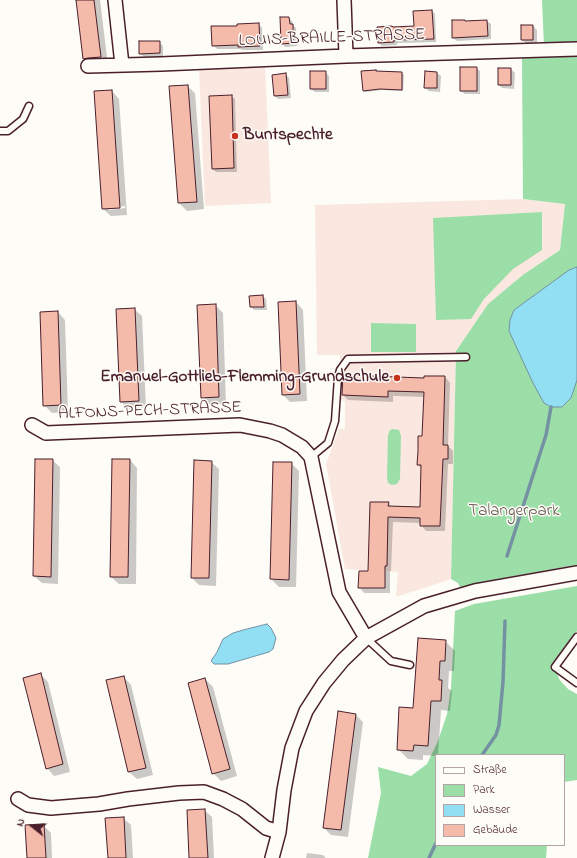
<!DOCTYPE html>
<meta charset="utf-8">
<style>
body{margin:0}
#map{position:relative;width:577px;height:858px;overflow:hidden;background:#fdfcf7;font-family:"Indie Flower",sans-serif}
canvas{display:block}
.legend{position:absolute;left:435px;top:754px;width:130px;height:92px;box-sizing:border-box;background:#fdfcf7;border:1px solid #b5a4a5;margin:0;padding:5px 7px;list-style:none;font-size:12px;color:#4a1f2b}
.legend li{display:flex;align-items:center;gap:8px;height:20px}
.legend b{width:20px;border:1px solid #b5a4a5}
.north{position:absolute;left:12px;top:806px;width:40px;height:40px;-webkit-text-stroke:3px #fdfcf7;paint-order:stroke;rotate:287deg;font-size:11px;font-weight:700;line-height:16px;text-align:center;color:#4a1f2b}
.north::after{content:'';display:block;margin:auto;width:14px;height:18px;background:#4a1f2b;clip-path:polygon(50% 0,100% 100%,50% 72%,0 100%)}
</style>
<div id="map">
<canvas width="577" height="858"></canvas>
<ul class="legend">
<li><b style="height:5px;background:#fdfcf7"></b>Straße</li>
<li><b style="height:11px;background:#9cdea8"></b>Park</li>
<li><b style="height:11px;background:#92def3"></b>Wasser</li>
<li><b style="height:11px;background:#f4bbab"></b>Gebäude</li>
</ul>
<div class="north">N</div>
</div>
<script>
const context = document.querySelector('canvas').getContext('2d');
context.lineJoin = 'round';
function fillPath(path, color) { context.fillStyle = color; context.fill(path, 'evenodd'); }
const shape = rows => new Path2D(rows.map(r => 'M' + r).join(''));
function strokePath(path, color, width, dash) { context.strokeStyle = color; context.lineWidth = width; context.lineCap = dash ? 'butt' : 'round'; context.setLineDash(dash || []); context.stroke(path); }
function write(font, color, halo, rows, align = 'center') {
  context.font = font + ' "Indie Flower",sans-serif'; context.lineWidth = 3; context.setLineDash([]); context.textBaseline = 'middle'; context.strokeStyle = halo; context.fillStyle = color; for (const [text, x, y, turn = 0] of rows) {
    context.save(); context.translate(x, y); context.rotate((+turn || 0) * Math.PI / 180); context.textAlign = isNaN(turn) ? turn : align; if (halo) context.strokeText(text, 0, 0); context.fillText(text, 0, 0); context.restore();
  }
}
fillPath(shape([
 [265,66,271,203,205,206,199,69],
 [523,199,565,204,560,250,524,274,488,304,456,351,451,579,396,597,398,572,345,569,326,464,339,429,345,429,345,401,339,400,340,355,317,355,315,205]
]), '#fae8e0');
fillPath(shape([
 [542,0,577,0,577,45,544,46],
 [577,55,577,565,481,582,461,589,458,583,451,579,456,351,488,304,524,274,560,250,565,204,523,199,522,58],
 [542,212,542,250,513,269,484,299,471,319,436,320,433,218],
 [371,323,416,324,416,352,371,352],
 [393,429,399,430,401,436,400,479,397,484,392,485,388,483,387,477,388,435,390,430],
 [577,586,577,631,554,661,559,679,568,689,577,694,577,780,564,782,564,755,436,755,436,845,547,845,546,858,368,858,381,793,378,767,411,776,427,764,438,741,447,714,451,688,455,611,474,604]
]), '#9cdea8');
const water = shape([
 [577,267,577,380,571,398,562,407,551,407,544,403,533,383,509,331,510,320,514,310,569,270,577,267],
 [267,624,271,628,276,638,273,649,269,652,228,664,214,664,211,661,217,652,223,639,233,633,243,630,267,624]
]);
fillPath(water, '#92def3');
strokePath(water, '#7592a3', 1);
fillPath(shape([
 [77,0,100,0,108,65,91,66,84,59],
 [432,11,435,14,436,42,397,43,397,45,382,46,379,43,393,28,415,27],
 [289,18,292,21,293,25,296,28,297,46,285,47,282,43],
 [487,21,491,24,491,39,457,41,453,38,466,22],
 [259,24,262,28,263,50,242,50,241,49,217,49,213,45,238,27],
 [522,26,533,26,537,30,537,43,526,43,522,40],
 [159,42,163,46,163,57,144,57,140,53],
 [476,68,480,71,480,94,465,94,461,91],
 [499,69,511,69,515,73,514,89,502,88,499,85],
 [325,72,329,76,329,92,315,92,311,89],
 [377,72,402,73,404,75,403,91,382,90,365,92,364,91],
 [437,73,441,76,440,92,429,91,425,88],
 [285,74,289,78,291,98,278,99,275,96],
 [187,86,195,93,204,209,187,211,179,203,170,87],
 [112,91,119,99,127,215,111,216,103,209],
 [125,206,125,208,109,210,109,208],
 [231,96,235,99,237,172,216,172,213,169],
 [263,296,266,299,267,310,254,310,251,307],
 [296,302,303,310,307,401,290,402,283,395],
 [215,305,223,313,226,404,210,405,202,398],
 [134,309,142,316,146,408,129,409,121,402],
 [58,312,65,320,68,412,52,413,44,405],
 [344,376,425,379,445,377,450,383,448,446,453,451,453,464,448,464,445,531,426,531,421,525,421,523,393,522,391,571,390,571,390,593,364,593,359,587,369,572,388,503,392,507,421,508,422,469,418,465,423,437,425,397,393,396,393,402,348,400,343,395],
 [52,460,60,467,58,584,42,583,34,576],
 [130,460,137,468,136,584,119,584,111,577],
 [211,462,219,469,216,586,199,585,192,578],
 [291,463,299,471,296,587,279,587,271,579],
 [445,641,455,651,454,671,449,671,448,688,452,691,450,711,441,710,438,755,436,755,436,756,423,755,423,760,408,759,398,749,414,709],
 [40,674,48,682,70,772,54,776,47,768],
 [124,677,131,685,153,775,137,779,129,772],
 [205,679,213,687,237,776,221,781,213,773],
 [355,714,363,722,348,837,331,835,324,828],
 [204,810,212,817,214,858,190,858],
 [123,818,131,825,133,858,109,858],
 [43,825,51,833,52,858,28,858],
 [307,853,323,855,326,858,306,858]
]), '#0003');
strokePath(shape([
 [507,556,546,435,551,407],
 [482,755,496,735,499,725,503,682,505,621],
 [429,858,436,843]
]), '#7592a3', 3.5);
const building = shape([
 [76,0,94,0,101,57,88,58,83,59,76,0],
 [432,10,434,39,394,40,394,42,378,43,377,27,392,26,393,27,414,26,413,11,432,10],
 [280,17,289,17,290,24,293,24,293,43,281,44,280,17],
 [452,20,465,20,465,21,487,20,488,36,452,38,452,20],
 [259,23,260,46,238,47,238,45,212,46,211,26,237,26,237,24,259,23],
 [521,25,533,25,533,40,521,40,521,25],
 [139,41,160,41,160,53,139,54,139,41],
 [460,67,477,67,477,91,460,91,460,67],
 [498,68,511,68,511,85,498,85,498,68],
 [376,70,376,71,402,72,402,90,380,89,363,91,361,71,376,70],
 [310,71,326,71,326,89,310,89,310,71],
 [425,71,437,72,437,88,424,88,425,71],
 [286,73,288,95,274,96,272,75,286,73],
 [188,85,197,202,178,203,169,86,188,85],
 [112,90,120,208,102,209,94,91,112,90],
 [232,95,234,168,212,169,209,96,232,95],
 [263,295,264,307,250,307,249,296,263,295],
 [296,301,300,394,282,395,278,302,296,301],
 [216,304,219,397,201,398,197,305,216,304],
 [135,308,139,401,120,402,116,309,135,308],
 [58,311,61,405,43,406,40,312,58,311],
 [343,375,424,378,424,376,445,376,443,445,448,445,448,459,443,459,440,526,420,526,420,518,388,517,387,566,385,566,385,588,358,588,359,571,368,571,370,502,389,502,388,506,420,507,421,465,417,465,418,451,418,436,422,436,424,392,388,391,388,397,342,395,343,375],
 [35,459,53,459,51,577,33,576,35,459],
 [112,459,130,459,128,577,110,577,112,459],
 [194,460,212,461,209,578,191,578,194,460],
 [273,462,292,462,289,580,270,579,273,462],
 [418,638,446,640,445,661,440,661,439,680,442,680,441,701,431,701,428,746,414,745,413,751,397,750,399,707,413,708,418,638],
 [41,673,63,764,46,769,23,678,41,673],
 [124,676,146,768,128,772,106,680,124,676],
 [205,678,230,769,212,774,188,683,205,678],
 [338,711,356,714,341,830,323,828,338,711],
 [205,809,208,858,189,858,187,810,205,809],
 [124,817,126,858,108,858,105,818,124,817],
 [44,824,46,858,27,858,25,825,44,824]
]);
fillPath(building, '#f4bbab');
strokePath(building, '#4a1f2b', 1);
const lane = shape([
 [0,131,8,131,23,119,29,106],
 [311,457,328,443,335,421,338,377,340,370,348,359,466,357],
 [577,637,555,667,577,683],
 [366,638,391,661,410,665]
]);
const street = shape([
 [115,0,122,65],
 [344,0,346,56],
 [88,66,161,64,346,56,577,49],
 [32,425,46,433,240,425,270,431,282,435,302,447,311,457,339,592,366,638],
 [18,799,28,805,51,808,99,804,128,799,179,793,204,792,223,799,242,809,266,828,279,832],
 [272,858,279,832,284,790,292,748,306,711,324,683,343,660,366,638,424,606,475,591,577,573]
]);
strokePath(lane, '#4a1f2b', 9);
strokePath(street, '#4a1f2b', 16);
strokePath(lane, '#fdfcf7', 6);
strokePath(street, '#fdfcf7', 13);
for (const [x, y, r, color] of [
 [235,136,4,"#c8321e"],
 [397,378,4,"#c8321e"]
]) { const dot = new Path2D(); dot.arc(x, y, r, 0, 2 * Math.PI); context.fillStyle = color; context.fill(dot); strokePath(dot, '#fdfcf7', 1.5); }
write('17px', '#4a1f2b', '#fdfcf7', [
 ["LOUIS-BRAILLE-STRASSE",332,39,-2],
 ["ALFONS-PECH-STRASSE",150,412,-2]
]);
write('bold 17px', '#4a1f2b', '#fdfcf7', [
 ["Buntspechte",243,136],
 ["Emanuel-Gottlieb-Flemming-Grundschule",389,378,"right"]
], 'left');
write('17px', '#635850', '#fdfcf7', [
 ["Talangerpark",514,512]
]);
</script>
